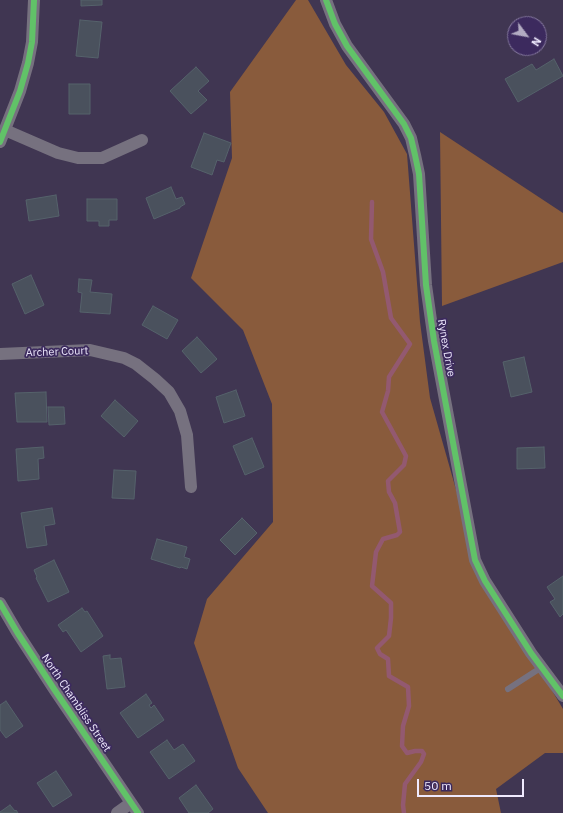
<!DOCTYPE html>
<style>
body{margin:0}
#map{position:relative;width:563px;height:813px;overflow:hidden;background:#403652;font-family:"IBM Plex Sans",sans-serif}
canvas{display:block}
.north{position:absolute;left:507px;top:16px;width:40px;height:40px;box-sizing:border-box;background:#3c2a5e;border:1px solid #84779e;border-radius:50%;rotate:122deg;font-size:11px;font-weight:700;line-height:16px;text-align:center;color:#efeafe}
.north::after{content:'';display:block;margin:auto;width:14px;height:18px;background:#b2abc2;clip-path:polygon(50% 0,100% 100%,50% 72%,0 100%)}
.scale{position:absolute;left:417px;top:779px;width:107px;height:18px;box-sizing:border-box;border:2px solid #efeafe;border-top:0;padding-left:5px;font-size:12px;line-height:14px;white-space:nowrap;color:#efeafe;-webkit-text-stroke:3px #3c2a5e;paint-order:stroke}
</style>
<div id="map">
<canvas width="563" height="813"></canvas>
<div class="north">N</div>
<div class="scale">50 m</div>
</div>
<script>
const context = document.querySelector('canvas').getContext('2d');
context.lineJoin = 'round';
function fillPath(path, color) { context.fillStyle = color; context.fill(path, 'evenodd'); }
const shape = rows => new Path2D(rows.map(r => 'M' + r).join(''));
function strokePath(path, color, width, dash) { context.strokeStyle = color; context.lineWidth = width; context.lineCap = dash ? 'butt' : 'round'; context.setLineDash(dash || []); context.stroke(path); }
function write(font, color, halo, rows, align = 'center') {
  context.font = font + ' "IBM Plex Sans",sans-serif'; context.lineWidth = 3.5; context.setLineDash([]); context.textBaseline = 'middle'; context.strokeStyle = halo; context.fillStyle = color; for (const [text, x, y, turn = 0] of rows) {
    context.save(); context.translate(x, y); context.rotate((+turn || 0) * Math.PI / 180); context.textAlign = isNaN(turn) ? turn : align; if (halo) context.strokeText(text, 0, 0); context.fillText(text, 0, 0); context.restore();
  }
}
fillPath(shape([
 [296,0,308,0,346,65,384,112,407,154,420,322,430,398,478,567,563,709,563,753,545,753,496,789,501,813,268,813,238,768,194,643,207,599,273,522,272,404,243,330,191,278,232,158,230,92],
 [440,132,563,213,563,262,442,306]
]), '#895b3c');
strokePath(shape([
 [372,202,371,239,383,272,391,318,410,344,389,377,388,391,382,412,406,456,404,465,388,481,389,492,395,503,400,532,397,535,383,539,376,552,372,586,391,603,391,618,389,636,377,648,380,654,388,659,389,676,408,687,409,706,403,726,402,746,407,753,415,751,422,751,424,754,421,762,405,784,403,805,404,813]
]), '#935970', 4.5);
const building = shape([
 [81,0,102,0,102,5,81,6,81,0],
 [80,20,102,22,98,58,76,56,80,20],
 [554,59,563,76,518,102,505,79,532,64,536,70,554,59],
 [196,67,209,81,198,91,207,100,191,114,170,91,196,67],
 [69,84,90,84,90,114,69,114,69,84],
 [204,133,231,143,224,162,217,160,212,175,191,167,204,133],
 [171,187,176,199,182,197,185,204,180,207,180,208,154,219,146,198,171,187],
 [56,195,59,216,29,221,26,200,56,195],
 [87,199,117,199,117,220,109,220,109,226,99,226,99,221,87,221,87,199],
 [31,275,44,305,25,314,12,284,31,275],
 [79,279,92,280,90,292,112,294,110,314,80,312,82,293,78,292,79,279],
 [153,306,178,320,167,339,142,325,153,306],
 [197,337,217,359,201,373,182,351,197,337],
 [524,357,532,392,511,397,503,362,524,357],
 [236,390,245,416,224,423,216,397,236,390],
 [46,392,47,422,17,422,15,393,46,392],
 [115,400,138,421,124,437,101,416,115,400],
 [48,407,64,407,65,424,49,425,48,407],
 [252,438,264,467,245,475,233,446,252,438],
 [43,447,44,458,38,459,39,479,18,481,16,449,43,447],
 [544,447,545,468,517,469,517,448,544,447],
 [114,470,136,471,134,499,112,498,114,470],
 [52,508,55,524,44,526,47,545,27,548,21,513,52,508],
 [242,518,257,533,235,555,220,540,242,518],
 [157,539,187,547,184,557,190,559,187,569,181,567,180,568,151,559,157,539],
 [54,560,69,592,48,602,36,578,37,577,34,570,54,560],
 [563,576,563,614,560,617,550,602,555,599,547,587,563,576],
 [82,608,85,612,87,611,103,636,81,652,66,630,63,632,58,625,82,608],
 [110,655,110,659,121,658,125,687,107,689,103,656,110,655],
 [146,694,152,703,149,705,151,708,154,705,164,720,138,738,120,713,146,694],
 [6,701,23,726,6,738,0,730,0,705,6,701],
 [167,740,174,750,183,744,195,761,169,779,150,752,167,740],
 [56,771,72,795,53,807,37,783,56,771],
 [196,785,213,809,208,813,189,813,179,798,196,785],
 [10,805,15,811,16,810,18,813,0,813,0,812,10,805]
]);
fillPath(building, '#4a515d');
strokePath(building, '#55626b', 1);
strokePath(shape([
 [508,689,542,667]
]), '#76717f', 6);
strokePath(shape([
 [326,0,335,24,347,46,404,124,411,138,415,155,419,174,426,285,434,341,475,560,485,581,531,653,563,696],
 [5,130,58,153,78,158,102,158,142,140],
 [0,142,20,91,28,63,32,42,34,0],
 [0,354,90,350,124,358,136,364,155,379,169,392,180,411,187,435,191,487],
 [0,603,17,632,54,689,138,813],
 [117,813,131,803]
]), '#76717f', 12);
strokePath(shape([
 [326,0,335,24,347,46,404,124,411,138,415,155,419,174,426,285,434,341,475,560,485,581,531,653,563,696],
 [0,142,20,91,28,63,32,42,34,0],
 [0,603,17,632,54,689,138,813]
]), '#61c268', 6);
write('11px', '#efeafe', '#3c2a5e', [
 ["Rynex Drive",446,348,80],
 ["Archer Court",57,352,-2],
 ["North Chambliss Street",76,703,56]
]);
</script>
